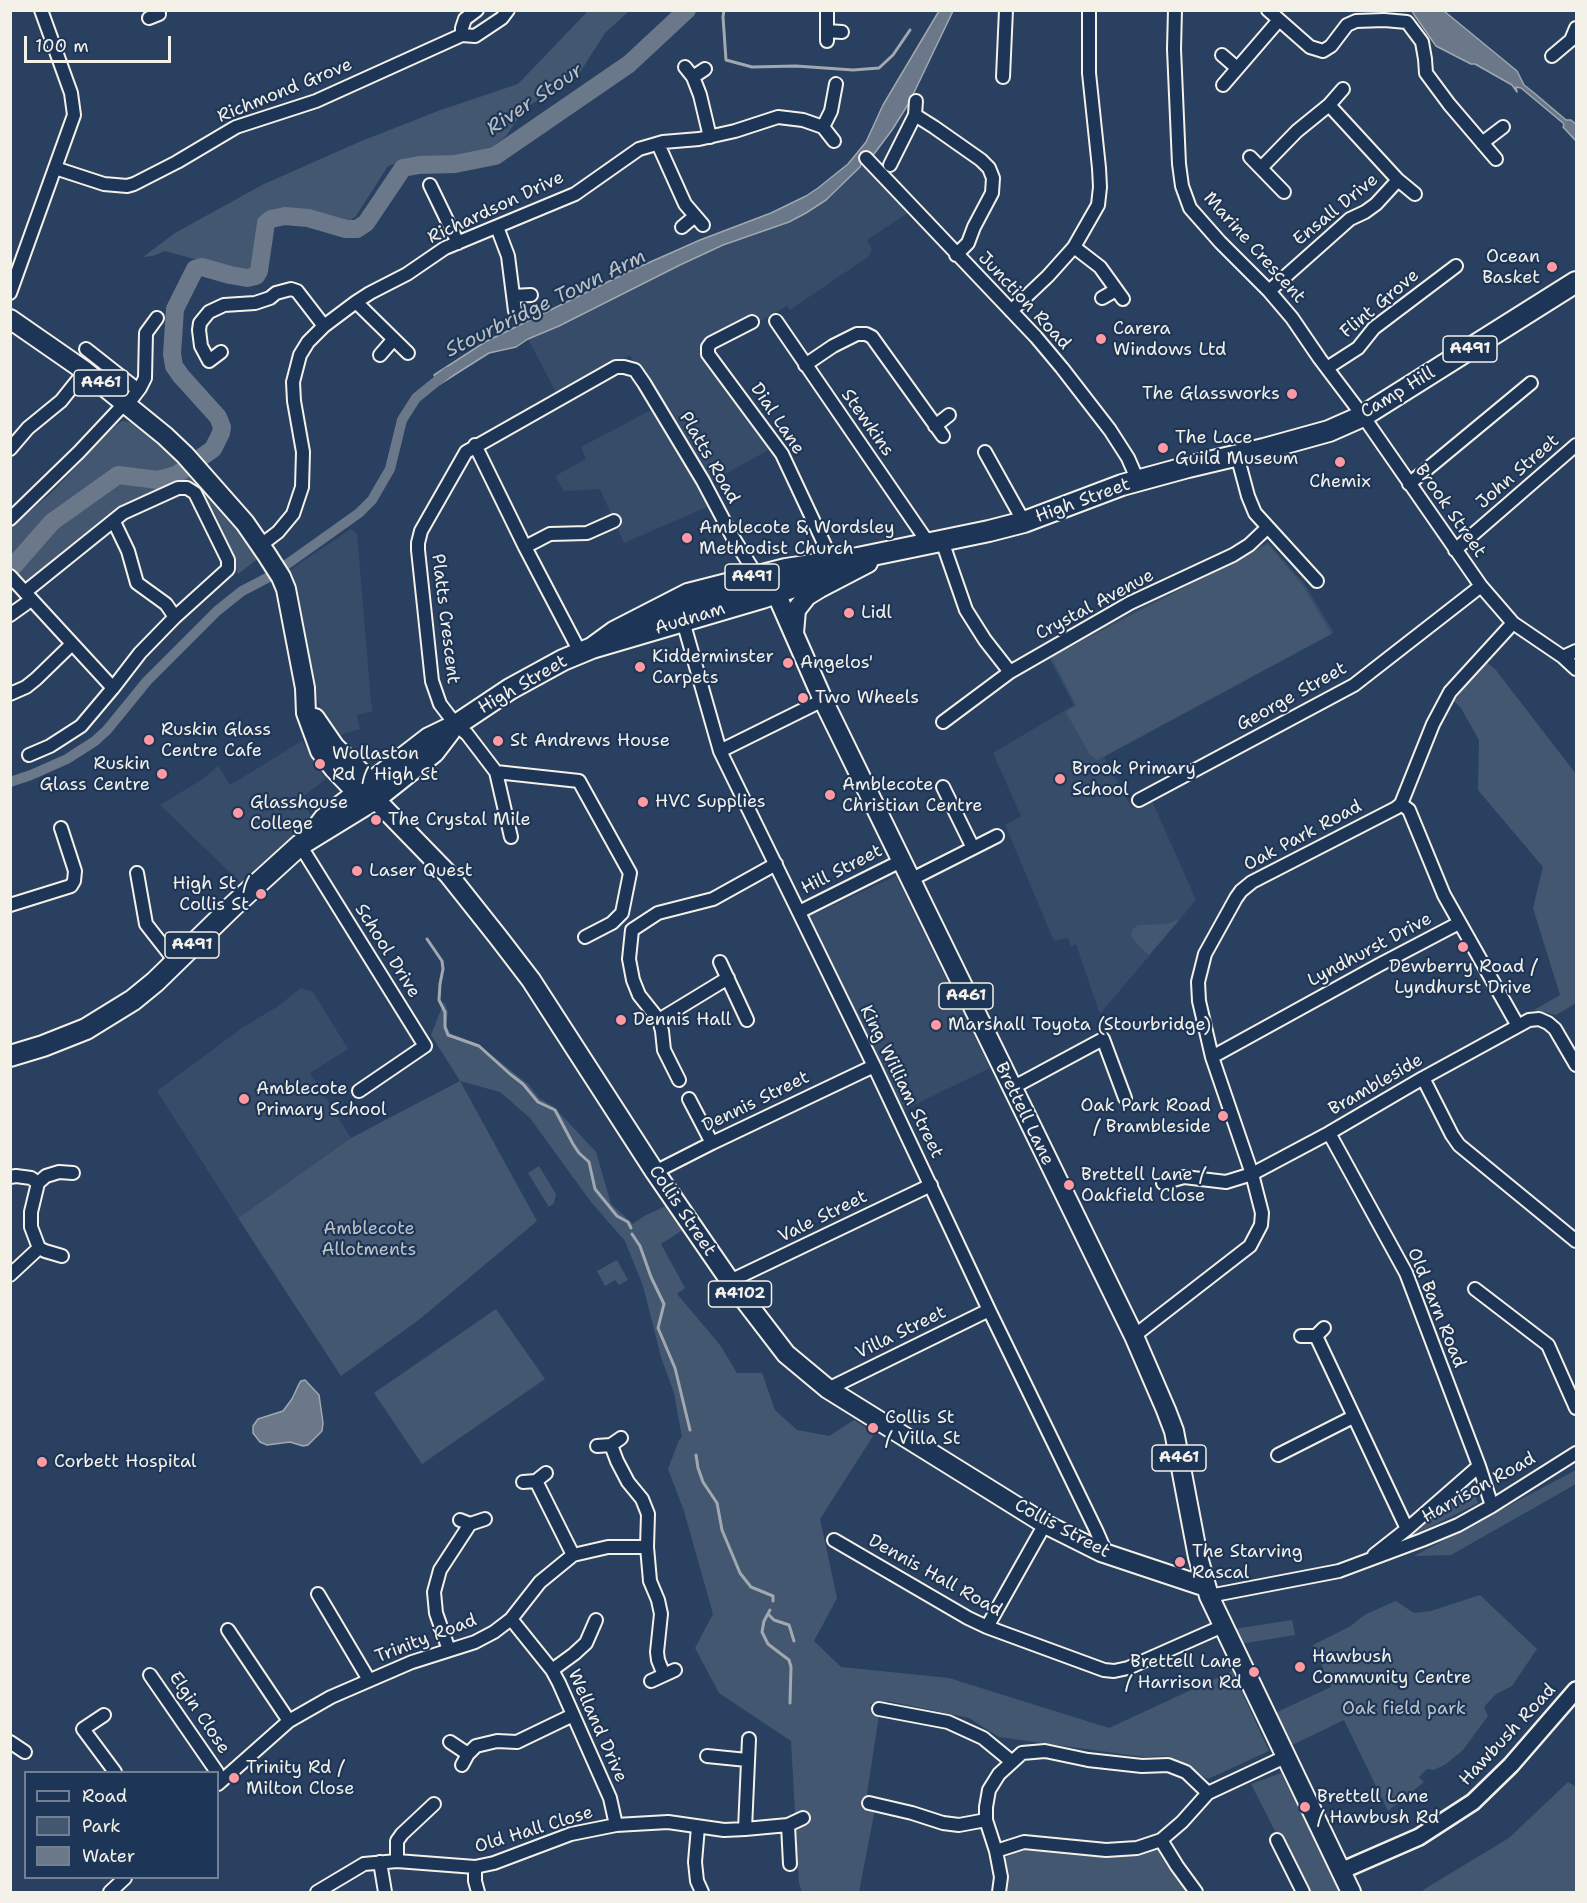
<!DOCTYPE html>
<style>
body{margin:0}
#map{position:relative;width:1587px;height:1903px;overflow:hidden;background:#2a4060;font-family:"Shantell Sans",sans-serif}
canvas{display:block}
.frame{position:absolute;inset:0;border:12px solid #f4f1e8;pointer-events:none}
.legend{position:absolute;left:24px;top:1771px;width:195px;height:108px;box-sizing:border-box;background:#1d3557;border:2px solid #738091;margin:0;padding:8px 10px;list-style:none;font-size:18px;color:#f4f1e8}
.legend li{display:flex;align-items:center;gap:12px;height:30px}
.legend b{width:30px;border:2px solid #738091}
.scale{position:absolute;left:24px;top:36px;width:147px;height:27px;box-sizing:border-box;border:3px solid #f4f1e8;border-top:0;padding-left:8px;font-size:18px;line-height:21px;white-space:nowrap;color:#f4f1e8;-webkit-text-stroke:4px #1d3557;paint-order:stroke}
</style>
<div id="map">
<canvas width="1587" height="1903"></canvas>
<div class="frame"></div>
<ul class="legend">
<li><b style="height:8px;background:#1d3557"></b>Road</li>
<li><b style="height:16px;background:#445771"></b>Park</li>
<li><b style="height:16px;background:#6a788a"></b>Water</li>
</ul>
<div class="scale">100 m</div>
</div>
<script>
const context = document.querySelector('canvas').getContext('2d');
context.lineJoin = 'round';
function fillPath(path, color) { context.fillStyle = color; context.fill(path, 'evenodd'); }
const shape = rows => new Path2D(rows.map(r => 'M' + r).join(''));
function strokePath(path, color, width, dash) { context.strokeStyle = color; context.lineWidth = width; context.lineCap = dash ? 'butt' : 'round'; context.setLineDash(dash || []); context.stroke(path); }
function write(font, color, halo, rows, align = 'center') {
  context.font = font + ' "Shantell Sans",sans-serif'; context.lineWidth = 4.5; context.setLineDash([]); context.textBaseline = 'middle'; context.strokeStyle = halo; context.fillStyle = color; for (const [text, x, y, turn = 0] of rows) {
    context.save(); context.translate(x, y); context.rotate((+turn || 0) * Math.PI / 180); context.textAlign = isNaN(turn) ? turn : align; if (halo) context.strokeText(text, 0, 0); context.fillText(text, 0, 0); context.restore();
  }
}
fillPath(shape([
 [863,159,911,211,867,240,872,250,868,257,797,305,790,310,787,306,717,345,702,347,772,448,711,482,630,355,558,396,528,339,559,326,680,265,723,245,789,222,806,213,826,200,860,167],
 [653,409,709,506,624,543,600,489,564,491,555,476,586,459,581,447],
 [351,529,357,533,371,703,373,711,357,715,360,729,343,734,338,737,326,720,318,701,305,631,288,571],
 [1268,542,1306,586,1334,633,1104,757,1132,808,1152,801,1196,900,1100,1014,1076,944,1071,946,1068,938,1054,941,1006,827,1005,825,1021,816,993,753,1074,705,1048,656],
 [302,741,326,779,301,798,313,820,243,885,160,805,203,779,218,766,230,785],
 [896,876,990,1068,902,1111,808,917],
 [301,988,313,992,348,1049,310,1073,351,1138,238,1218,157,1091,242,1028,277,1007]
]), '#374c69');
fillPath(shape([
 [588,11,629,11,605,33,575,80,526,107,506,136,489,150,455,160,412,158,388,166,356,216,345,225,316,215,276,213,264,221,256,265,245,273,165,251,153,256,143,257,175,233,262,185,359,142,438,111,518,84],
 [122,421,130,422,180,461,212,494,260,557,238,574,229,546,215,514,202,492,185,484,134,501,36,579,26,581,11,565,10,528,50,494,114,427],
 [1268,544,1304,587,1331,634,1097,760,1090,755,1066,712,1076,705,1051,657],
 [1485,661,1495,669,1576,774,1576,1003,1556,1015,1534,1010,1560,995,1533,908,1543,867,1478,790,1479,740,1461,708,1454,701],
 [1180,919,1149,955,1135,942,1131,935,1133,929,1138,925,1166,924],
 [444,1002,448,1012,446,1026,451,1034,478,1044,529,1085,539,1098,554,1107,596,1152,611,1204,633,1224,644,1216,668,1205,684,1229,661,1244,685,1288,677,1294,720,1345,737,1373,762,1373,775,1410,797,1430,829,1436,854,1420,875,1433,820,1519,837,1598,814,1641,841,1667,949,1678,1109,1728,1232,1671,1269,1751,1208,1779,1168,1756,1144,1757,999,1737,969,1718,888,1701,869,1704,879,1715,865,1807,875,1809,859,1892,802,1892,799,1883,791,1741,719,1693,695,1648,713,1614,684,1511,668,1469,679,1440,682,1437,674,1393,661,1357,643,1286,625,1241,591,1202,530,1118,500,1092,460,1081,537,1221,420,1319,341,1376,238,1218,351,1138,460,1081,431,1035],
 [539,1166,556,1194,554,1203,549,1207,528,1173],
 [617,1260,628,1280,619,1285,615,1280,605,1286,597,1271],
 [496,1309,545,1379,422,1464,374,1393],
 [1576,1470,1576,1484,1451,1555,1414,1556],
 [1470,1481,1478,1503,1414,1535,1412,1533,1413,1531],
 [1480,1595,1537,1649,1512,1686,1496,1694,1484,1707,1488,1716,1463,1750,1446,1764,1434,1770,1427,1769,1419,1777,1424,1782,1388,1811,1344,1720,1290,1746,1275,1713,1331,1687,1313,1645,1349,1627,1366,1614,1396,1601,1414,1613,1431,1611],
 [1292,1620,1295,1635,1240,1644,1234,1629],
 [1281,1773,1341,1892,1309,1892,1281,1834,1275,1831,1251,1784],
 [1568,1782,1576,1787,1576,1892,1424,1892,1423,1890,1509,1838],
 [1029,1849,1111,1857,1152,1849,1160,1849,1189,1892,1006,1892,1005,1859,1010,1854]
]), '#445771');
const water = shape([
 [939,11,953,11,909,103,892,130,874,154,864,157,860,167,826,200,806,213,789,222,723,245,680,265,559,326,528,339,516,347,489,353,440,384,434,375,485,342,630,271,700,240,771,213,806,196,818,188,848,164,866,142,883,105,939,11],
 [1413,11,1444,11,1517,71,1524,85,1533,92,1566,120,1571,120,1576,124,1576,141,1563,127,1564,125,1563,123,1521,88,1516,87,1517,92,1512,85,1475,64,1471,64,1436,46,1413,13,1413,11],
 [305,1380,319,1395,323,1423,322,1431,308,1445,303,1446,290,1442,267,1445,260,1442,253,1433,253,1426,258,1419,283,1411,292,1399,299,1384,301,1381,305,1380]
]);
fillPath(water, '#6a788a');
strokePath(water, '#a1a8b0', 1.5);
strokePath(shape([
 [724,10,723,17,726,60,752,67,796,66,853,70,879,68,893,55,910,30],
 [427,939,442,961,443,969,440,984,439,1000,445,1012,445,1027,448,1035,479,1046,510,1074,523,1084,538,1102,555,1110,573,1144,579,1153,589,1162,595,1189,617,1216,628,1222,631,1228],
 [632,1234,640,1246,651,1277,664,1304,658,1328,675,1368,690,1430],
 [696,1455,698,1468,703,1482,717,1503,722,1530,740,1573,751,1587,773,1596,773,1601],
 [770,1610,764,1621,762,1632,768,1644,789,1660,791,1667,790,1703],
 [769,1615,774,1620,789,1625,794,1641]
]), '#a1a8b0', 3);
strokePath(shape([
 [10,782,31,775,67,759,95,741,107,730,147,681,217,611,242,591,269,577,359,513,372,500,390,469,402,420,416,398,448,372]
]), '#6a788a', 10);
strokePath(shape([
 [10,570,52,522,118,475,158,480,176,475,213,449,221,433,222,427,218,417,181,376,174,366,172,354,175,309,195,269,202,267,230,275,247,278,256,276,259,271,266,223,271,219,285,216,308,218,346,229,357,229,366,223,403,168,419,165,455,164,495,156,629,64,687,10]
]), '#6a788a', 18);
const minor = shape([
 [477,10,465,19,462,28,462,35,475,36,502,18,508,10],
 [1175,10,1174,49,1179,164,1182,186,1190,208,1220,242,1269,291,1292,318,1320,359,1363,416,1481,586,1513,623,1563,657,1576,669],
 [1268,10,1310,47,1323,51,1331,46,1347,25,1356,21,1384,20,1407,22,1422,42,1425,59,1426,73,1449,104,1496,159],
 [149,18,159,14,158,10],
 [827,31,842,32],
 [827,41,827,10],
 [1222,55,1237,68],
 [1552,56,1571,40,1576,28],
 [685,67,693,77,700,95,710,137],
 [693,77,705,69],
 [1003,77,1006,10],
 [1223,85,1279,20],
 [1329,105,1343,89],
 [915,115,934,127,981,160,989,168,993,178,992,193,974,227,968,243,956,255],
 [823,127,831,111,836,84],
 [1482,143,1503,127],
 [658,144,685,204,703,225],
 [1250,157,1284,192],
 [866,158,1036,337,1062,368,1110,430,1128,458,1138,481],
 [890,165,915,115,916,101],
 [55,168,104,184,127,186,134,184,177,162,236,127,316,101,462,35],
 [1261,168,1297,131,1329,105,1398,180,1376,204,1365,212,1350,219,1269,291],
 [1398,180,1415,194],
 [430,185,458,243],
 [497,227,508,256,515,311],
 [682,227,695,216],
 [1074,247,1100,267,1123,299],
 [10,293,74,115,71,93,41,10],
 [513,296,531,295],
 [1102,298,1116,290],
 [356,302,408,353],
 [1011,311,1048,276,1074,247,1098,205,1100,187,1099,168,1089,73,1089,10],
 [776,321,929,544],
 [752,322,711,343,708,347,708,354,782,454,828,552,830,562],
 [86,349,138,390],
 [221,352,209,361,201,346,199,330,200,323,209,312,224,305,255,303,270,298,276,293,291,289,297,291,324,326],
 [380,355,393,340],
 [805,365,833,346,857,334,866,334,872,337,943,436],
 [1327,368,1358,348,1374,328,1456,266],
 [127,405,140,388,145,378,146,333,157,318],
 [935,426,949,415],
 [475,445,525,547,580,652],
 [10,449,28,428,61,401,85,371],
 [985,452,1024,522],
 [1237,455,1248,496,1255,513,1317,581],
 [1409,484,1531,383],
 [10,519,79,452,125,403],
 [942,541,966,610,985,640,1010,672],
 [261,545,278,532,293,514,302,487,303,452,294,401,293,382,300,355,308,342,324,326,356,302,370,293,407,274,445,248,575,194,639,149,663,142,699,139,735,131,778,117,803,120,823,127,834,141],
 [525,547,550,534,587,533,614,521],
 [1455,550,1576,445],
 [10,576,113,688,140,653,175,617],
 [25,592,123,513,178,488,187,488,195,493,228,560,228,569,175,617,166,604,137,583,128,551,116,526,112,522],
 [10,615,31,600],
 [683,621,720,751,874,1066,989,1310,1096,1530,1103,1546,1101,1552],
 [1563,657,1576,651],
 [10,694,26,687,36,679,72,644],
 [943,722,1010,672,1130,603,1233,555,1249,545,1267,528],
 [720,751,823,700],
 [29,755,50,746,81,726,113,688],
 [496,772,511,837],
 [943,787,973,848],
 [1139,800,1354,685,1481,586],
 [1401,804,1409,810,1444,895,1518,1026],
 [300,845,425,1046,359,1091],
 [137,873,146,924,175,961],
 [910,880,997,836],
 [10,905,71,886,74,881,75,871,61,828],
 [799,912,901,861],
 [585,937,612,923,622,913,630,873,579,781,496,772,467,734,456,725,440,704,432,681,418,550,418,543,421,531,466,452,616,367,624,367,635,370,644,383,703,481,732,536,757,576],
 [720,962,747,1020],
 [659,1020,728,978],
 [1212,1057,1379,965,1459,923],
 [1423,1078,1452,1135,1459,1145,1576,1241],
 [679,1080,664,1050,662,1031,659,1020,639,995,633,980,629,959,632,930,658,913,713,899,776,864],
 [1012,1088,1103,1039,1125,1098],
 [689,1099,712,1143],
 [1329,1133,1406,1273,1479,1466,1492,1506],
 [655,1172,712,1143,874,1066],
 [10,1177,16,1176,31,1178,38,1183],
 [1163,1183,1184,1177,1226,1182,1252,1174,1329,1133,1423,1078,1529,1020,1539,1019,1548,1023,1555,1029,1576,1065],
 [39,1248,31,1227,31,1212,38,1183,46,1176,59,1172,73,1173],
 [10,1275,39,1248,45,1251,62,1256],
 [730,1281,931,1185],
 [1475,1289,1548,1345,1576,1408],
 [1134,1336,1250,1246,1261,1225,1262,1213,1252,1174,1212,1057,1199,1001,1198,982,1205,954,1236,898,1241,891,1252,882,1396,808,1401,804,1433,724,1450,692,1513,623],
 [1301,1336,1316,1336,1324,1328],
 [1316,1336,1407,1529],
 [828,1389,989,1310],
 [611,1445,617,1461,628,1482,642,1499,648,1514,647,1547,650,1581,658,1600,661,1614,657,1652,658,1660,664,1675],
 [597,1446,611,1445,621,1438],
 [1278,1455,1353,1417],
 [536,1481,573,1555],
 [523,1482,536,1481,546,1473],
 [460,1520,470,1524,485,1519],
 [834,1540,968,1618,987,1627,1104,1670,1114,1671,1128,1668,1223,1626],
 [1374,1555,1407,1529,1479,1466],
 [318,1594,369,1680],
 [1209,1596,1339,1571,1422,1540,1458,1525,1492,1506,1576,1453],
 [511,1619,552,1670,559,1683,610,1798,616,1825],
 [987,1627,1045,1524],
 [228,1630,289,1721],
 [449,1650,436,1613,434,1592,440,1570,470,1524],
 [552,1670,574,1654,586,1643,596,1620],
 [150,1675,217,1772],
 [651,1681,675,1670],
 [879,1709,948,1722,983,1738,1011,1761],
 [104,1715,83,1729,115,1772],
 [10,1742,25,1752],
 [450,1742,468,1754],
 [707,1756,747,1760],
 [462,1765,468,1754,476,1746,497,1741,517,1742,573,1715],
 [218,1784,289,1721,331,1697,412,1662,475,1642,494,1632,511,1619,540,1582,573,1555,608,1547,647,1547],
 [869,1803,912,1813,943,1823,959,1825,986,1820],
 [788,1825,790,1864],
 [698,1827,695,1862,697,1881,702,1892],
 [745,1829,749,1739],
 [1161,1840,1177,1866,1196,1892],
 [1277,1840,1303,1892],
 [996,1851,1024,1842,1106,1850,1137,1848,1161,1840,1182,1822,1208,1793,1285,1757],
 [397,1861,397,1841,402,1834,434,1804],
 [380,1862,385,1892],
 [475,1867,475,1881,478,1892],
 [110,1892,125,1878],
 [317,1892,364,1864,397,1861,475,1867,494,1863,571,1834,616,1825,668,1822,724,1830,745,1829,788,1825,803,1818],
 [999,1892,1001,1877,996,1851,986,1820,986,1807,989,1790,999,1774,1022,1753,1045,1751,1088,1760,1142,1766,1168,1765,1186,1772,1208,1793]
]);
const tertiary = shape([
 [1341,1871,1419,1837,1473,1802,1511,1765,1576,1690]
]);
const primary = shape([
 [10,319,85,371,165,436,185,455,245,523,267,555,281,577,286,589,305,688,306,713,320,751,334,769,357,793,375,799,448,874,498,937,531,980,655,1172,730,1281,786,1354,828,1389,1045,1524,1101,1552,1206,1587],
 [765,583,776,593,823,700,1134,1336,1166,1410,1174,1431,1198,1557,1209,1596,1351,1892],
 [658,612,686,608,759,586,769,588,775,592],
 [794,633,796,610,807,596,820,588,868,563],
 [315,718,335,747,371,782,374,795]
]);
const trunk = shape([
 [592,648,614,632,688,594,786,569,858,558,989,531,1024,522,1122,485,1188,467,1264,449,1329,431,1363,416,1576,282],
 [309,839,324,819,429,738,456,725,510,689,563,660,592,648,762,598,842,570],
 [10,1056,43,1046,86,1029,133,1000,155,982,233,906,300,845,375,799,434,752,450,731]
]);
strokePath(minor, '#f4f1e8', 16);
strokePath(tertiary, '#f4f1e8', 20);
strokePath(primary, '#f4f1e8', 22);
strokePath(trunk, '#f4f1e8', 24);
strokePath(minor, '#1d3557', 12);
strokePath(tertiary, '#1d3557', 15);
strokePath(primary, '#1d3557', 18);
strokePath(trunk, '#1d3557', 20);
for (const [x, y, r, color] of [
 [1552,267,6,"#ff9aa2"],
 [1101,339,6,"#ff9aa2"],
 [1292,394,6,"#ff9aa2"],
 [1163,448,6,"#ff9aa2"],
 [1340,462,6,"#ff9aa2"],
 [687,538,6,"#ff9aa2"],
 [849,613,6,"#ff9aa2"],
 [788,663,6,"#ff9aa2"],
 [640,667,6,"#ff9aa2"],
 [803,698,6,"#ff9aa2"],
 [149,740,6,"#ff9aa2"],
 [498,741,6,"#ff9aa2"],
 [320,764,6,"#ff9aa2"],
 [162,774,6,"#ff9aa2"],
 [1060,779,6,"#ff9aa2"],
 [830,795,6,"#ff9aa2"],
 [643,802,6,"#ff9aa2"],
 [238,813,6,"#ff9aa2"],
 [376,820,6,"#ff9aa2"],
 [357,871,6,"#ff9aa2"],
 [261,894,6,"#ff9aa2"],
 [1463,947,6,"#ff9aa2"],
 [621,1020,6,"#ff9aa2"],
 [936,1025,6,"#ff9aa2"],
 [244,1099,6,"#ff9aa2"],
 [1223,1116,6,"#ff9aa2"],
 [1069,1185,6,"#ff9aa2"],
 [873,1428,6,"#ff9aa2"],
 [42,1462,6,"#ff9aa2"],
 [1180,1562,6,"#ff9aa2"],
 [1300,1667,6,"#ff9aa2"],
 [1254,1672,6,"#ff9aa2"],
 [234,1778,6,"#ff9aa2"],
 [1305,1807,6,"#ff9aa2"]
]) { const dot = new Path2D(); dot.arc(x, y, r, 0, 2 * Math.PI); context.fillStyle = color; context.fill(dot); strokePath(dot, '#1d3557', 2); }
for (const [x, y, w] of [
 [1470,349,54],
 [101,383,54],
 [752,577,54],
 [192,945,54],
 [966,996,54],
 [740,1294,63],
 [1179,1458,54]
]) { const box = new Path2D(); box.roundRect(x - w / 2, y - 13, w, 26, 4.5); context.fillStyle = '#1d3557'; context.fill(box); strokePath(box, '#f4f1e8', 1.5); }
write('bold 16px', '#f4f1e8', null, [
 ["A491",1470,349],
 ["A461",101,383],
 ["A491",752,577],
 ["A491",192,945],
 ["A461",966,996],
 ["A4102",740,1294],
 ["A461",1179,1458]
]);
write('18px', '#f4f1e8', '#1d3557', [
 ["Richmond Grove",285,91,-22],
 ["Richardson Drive",496,208,-25],
 ["Ensall Drive",1336,210,-39],
 ["Marine Crescent",1254,248,48],
 ["Junction Road",1024,301,47],
 ["Flint Grove",1380,304,-40],
 ["Camp Hill",1398,393,-31],
 ["Dial Lane",777,419,56],
 ["Stewkins",867,423,55],
 ["Platts Road",709,458,60],
 ["John Street",1518,472,-41],
 ["High Street",1083,501,-20],
 ["Brook Street",1450,511,55],
 ["Crystal Avenue",1095,605,-28],
 ["Platts Crescent",445,619,83],
 ["Audnam",690,619,-17],
 ["High Street",523,685,-30],
 ["George Street",1292,697,-29],
 ["Oak Park Road",1303,836,-28],
 ["Hill Street",842,870,-27],
 ["Lyndhurst Drive",1370,950,-28],
 ["School Drive",387,951,58],
 ["King William Street",901,1082,64],
 ["Brambleside",1376,1085,-30],
 ["Dennis Street",756,1102,-26],
 ["Brettell Lane",1024,1114,64],
 ["Collis Street",682,1211,56],
 ["Vale Street",823,1217,-26],
 ["Old Barn Road",1436,1308,68],
 ["Villa Street",901,1333,-26],
 ["Harrison Road",1479,1488,-29],
 ["Collis Street",1062,1529,28],
 ["Dennis Hall Road",935,1576,29],
 ["Trinity Road",426,1639,-21],
 ["Elgin Close",199,1713,56],
 ["Welland Drive",597,1726,66],
 ["Hawbush Road",1508,1735,-47],
 ["Old Hall Close",534,1830,-17]
]);
write('18px', '#f4f1e8', '#1d3557', [
 ["Ocean",1540,257,"right"],
 ["Basket",1540,278,"right"],
 ["Carera",1113,329],
 ["Windows Ltd",1113,350],
 ["The Glassworks",1280,394,"right"],
 ["The Lace",1175,438],
 ["Guild Museum",1175,459],
 ["Chemix",1340,482,"center"],
 ["Amblecote & Wordsley",699,528],
 ["Methodist Church",699,549],
 ["Lidl",861,613],
 ["Kidderminster",652,657],
 ["Carpets",652,678],
 ["Angelos'",800,663],
 ["Two Wheels",815,698],
 ["Ruskin Glass",161,730],
 ["Centre Cafe",161,751],
 ["St Andrews House",510,741],
 ["Wollaston",332,754],
 ["Rd / High St",332,775],
 ["Ruskin",150,764,"right"],
 ["Glass Centre",150,785,"right"],
 ["Brook Primary",1072,769],
 ["School",1072,790],
 ["Amblecote",842,785],
 ["Christian Centre",842,806],
 ["HVC Supplies",655,802],
 ["Glasshouse",250,803],
 ["College",250,824],
 ["The Crystal Mile",388,820],
 ["Laser Quest",369,871],
 ["High St /",249,884,"right"],
 ["Collis St",249,905,"right"],
 ["Dewberry Road /",1463,967,"center"],
 ["Lyndhurst Drive",1463,988,"center"],
 ["Dennis Hall",633,1020],
 ["Marshall Toyota (Stourbridge)",948,1025],
 ["Amblecote",256,1089],
 ["Primary School",256,1110],
 ["Oak Park Road",1211,1106,"right"],
 ["/ Brambleside",1211,1127,"right"],
 ["Brettell Lane /",1081,1175],
 ["Oakfield Close",1081,1196],
 ["Collis St",885,1418],
 ["/ Villa St",885,1439],
 ["Corbett Hospital",54,1462],
 ["The Starving",1192,1552],
 ["Rascal",1192,1573],
 ["Hawbush",1312,1657],
 ["Community Centre",1312,1678],
 ["Brettell Lane",1242,1662,"right"],
 ["/ Harrison Rd",1242,1683,"right"],
 ["Trinity Rd /",246,1768],
 ["Milton Close",246,1789],
 ["Brettell Lane",1317,1797],
 ["/ Hawbush Rd",1317,1818]
], 'left');
write('18px', '#bfc3c4', '#1d3557', [
 ["Amblecote",369,1229],
 ["Allotments",369,1250],
 ["Oak field park",1404,1709]
]);
write('italic 20px', '#bdc1c2', '#1d3557', [
 ["River Stour",535,100,-34],
 ["Stourbridge Town Arm",546,304,-26]
]);
</script>
